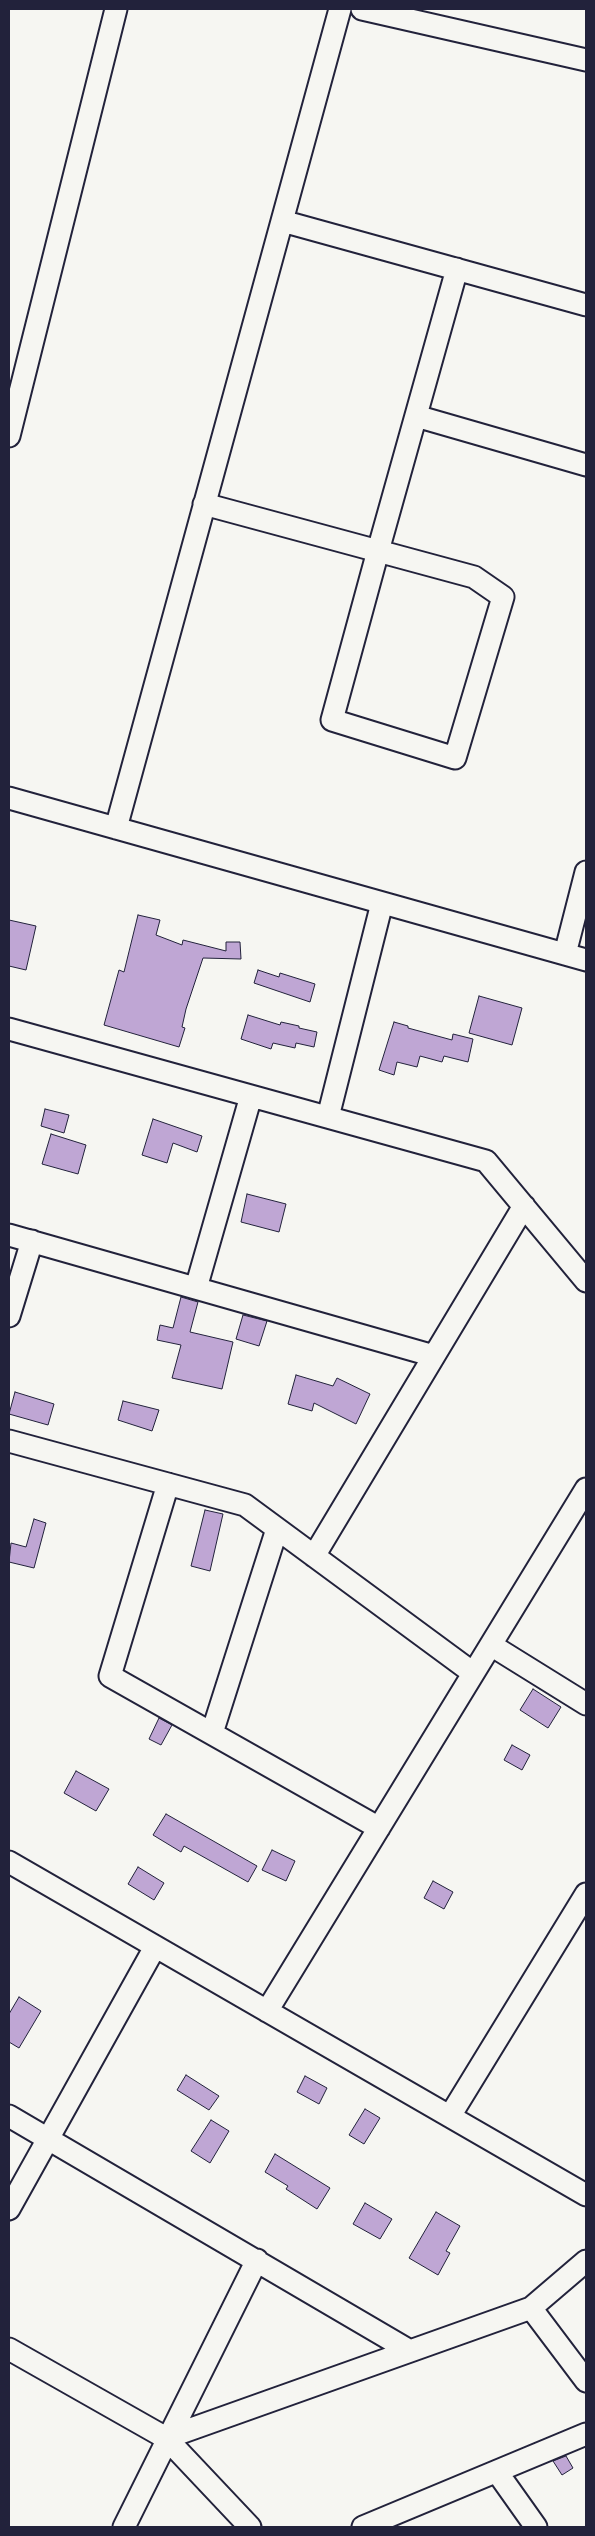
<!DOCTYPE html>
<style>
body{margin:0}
#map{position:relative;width:595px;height:2536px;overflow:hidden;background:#f6f6f2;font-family:"Balsamiq Sans",sans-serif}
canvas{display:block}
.frame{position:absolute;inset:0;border:10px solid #22223b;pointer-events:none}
</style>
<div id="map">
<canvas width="595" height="2536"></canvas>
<div class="frame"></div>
</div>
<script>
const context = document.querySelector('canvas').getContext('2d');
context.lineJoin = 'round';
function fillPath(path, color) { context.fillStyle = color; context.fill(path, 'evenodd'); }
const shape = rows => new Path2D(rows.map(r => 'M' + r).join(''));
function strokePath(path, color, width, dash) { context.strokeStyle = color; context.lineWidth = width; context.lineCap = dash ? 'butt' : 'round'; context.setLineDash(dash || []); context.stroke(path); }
const building = shape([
 [138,915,160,920,156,935,182,945,183,940,226,951,226,942,240,942,241,959,203,958,186,1009,182,1027,185,1028,179,1047,104,1025,119,970,124,972,138,915],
 [9,920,36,926,26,970,9,966,9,920],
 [258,970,279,977,280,973,315,984,310,1002,254,983,258,970],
 [479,996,522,1008,512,1045,469,1033,479,996],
 [248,1015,280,1025,281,1022,299,1026,299,1028,317,1032,314,1047,296,1043,295,1048,273,1043,271,1049,241,1039,248,1015],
 [394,1022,408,1026,408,1028,452,1040,453,1034,473,1039,468,1062,444,1056,442,1062,420,1056,417,1067,397,1062,394,1075,379,1070,394,1022],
 [45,1109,69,1115,64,1133,41,1126,45,1109],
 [153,1119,202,1136,197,1152,173,1143,167,1163,142,1155,153,1119],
 [51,1134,86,1145,78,1174,42,1164,51,1134],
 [247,1194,286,1204,279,1232,241,1222,247,1194],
 [181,1297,198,1302,190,1332,233,1342,222,1389,172,1378,181,1345,157,1340,160,1325,173,1328,181,1297],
 [243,1315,267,1321,259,1346,236,1339,243,1315],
 [296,1375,333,1386,337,1378,370,1394,356,1424,314,1403,312,1411,288,1404,296,1375],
 [15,1392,54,1404,48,1425,9,1414,15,1392],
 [123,1401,159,1410,152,1431,118,1420,123,1401],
 [205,1510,223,1514,210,1571,191,1566,205,1510],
 [34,1519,46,1523,34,1568,9,1562,11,1543,26,1547,34,1519],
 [533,1689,561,1707,548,1728,520,1710,533,1689],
 [159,1718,172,1725,161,1745,149,1739,159,1718],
 [512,1745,530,1755,522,1770,504,1760,512,1745],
 [76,1771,109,1789,96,1811,64,1793,76,1771],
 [166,1814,257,1866,248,1882,184,1846,181,1852,153,1835,166,1814],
 [272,1850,295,1861,286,1881,262,1870,272,1850],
 [138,1867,164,1883,154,1900,128,1884,138,1867],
 [433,1881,453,1892,444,1909,424,1898,433,1881],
 [19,1997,41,2011,19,2048,9,2042,9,2014,19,1997],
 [186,2075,219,2096,209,2110,177,2090,186,2075],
 [305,2076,327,2088,319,2104,297,2092,305,2076],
 [365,2109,380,2118,364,2144,349,2135,365,2109],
 [211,2120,229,2131,210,2163,191,2151,211,2120],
 [275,2154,330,2188,317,2209,286,2189,288,2186,265,2172,275,2154],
 [365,2203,392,2219,380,2239,353,2224,365,2203],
 [436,2212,460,2226,446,2251,450,2253,438,2275,409,2258,436,2212],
 [566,2456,573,2468,562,2475,553,2461,566,2456]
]);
fillPath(building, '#bfa6d4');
strokePath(building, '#22223b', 1);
const minor = shape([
 [362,9,586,60],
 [282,221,586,305],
 [416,416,586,465],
 [9,436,116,9],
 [204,504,378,551,474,577,503,597,455,758,332,720,378,551,457,269],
 [9,798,586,960],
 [116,828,340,9],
 [565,954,586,872],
 [9,1029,486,1161,586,1281],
 [328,1117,382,903],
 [9,1235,434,1356],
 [196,1288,251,1096],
 [9,1316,32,1241],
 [9,1441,245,1505,473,1673],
 [168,1484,110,1676,379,1828],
 [314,1556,524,1206],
 [491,1645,586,1704],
 [212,1733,277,1529],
 [9,1862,586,2195],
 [267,2011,586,1489],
 [9,2116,410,2351],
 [450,2116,586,1894],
 [9,2209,155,1947],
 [531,2308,586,2381],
 [9,2349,166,2438,250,2527],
 [166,2438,531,2308,586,2261],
 [497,2472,536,2527],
 [124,2527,257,2260],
 [363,2527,586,2434]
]);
strokePath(minor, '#22223b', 25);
strokePath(minor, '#f6f6f2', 21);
</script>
